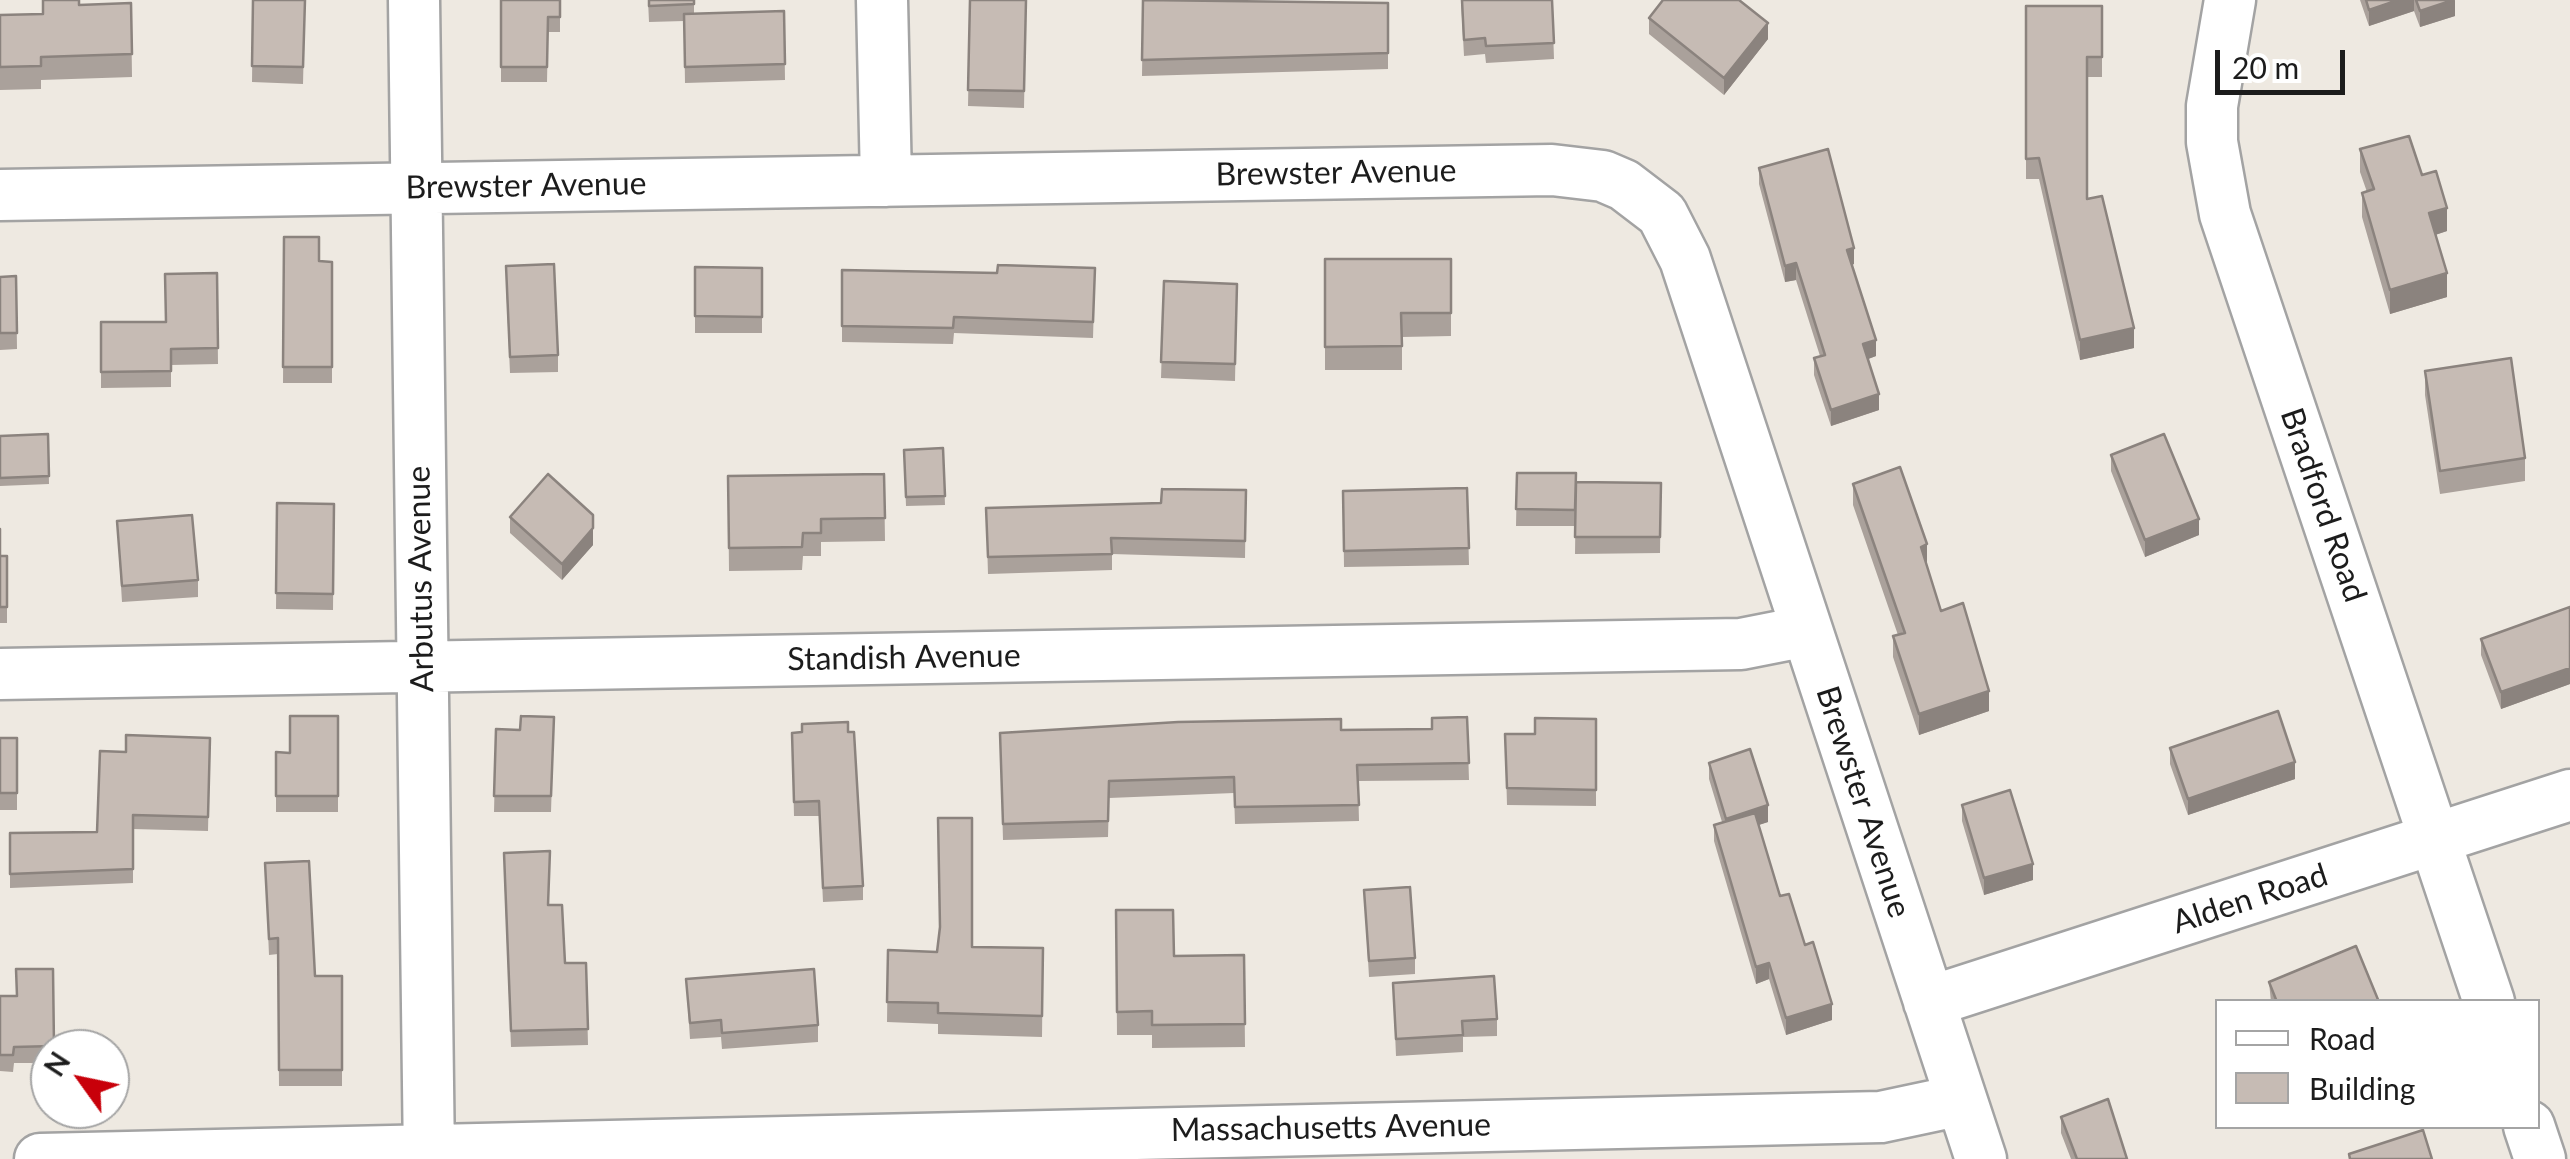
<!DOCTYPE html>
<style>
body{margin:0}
#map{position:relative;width:2570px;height:1159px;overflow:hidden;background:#eee9e1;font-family:Lato,sans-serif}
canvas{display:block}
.legend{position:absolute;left:2215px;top:999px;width:325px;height:130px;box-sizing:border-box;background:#fff;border:2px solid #a4a4a4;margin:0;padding:12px 18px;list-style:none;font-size:30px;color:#1c1c1c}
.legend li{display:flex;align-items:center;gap:20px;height:50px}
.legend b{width:50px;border:2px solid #a4a4a4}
.north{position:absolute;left:30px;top:1029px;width:100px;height:100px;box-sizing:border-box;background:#fff;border:2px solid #a4a4a4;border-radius:50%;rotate:303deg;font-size:28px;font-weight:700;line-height:40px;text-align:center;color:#1c1c1c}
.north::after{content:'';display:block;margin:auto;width:35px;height:45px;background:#c8000a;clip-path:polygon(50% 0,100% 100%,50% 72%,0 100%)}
.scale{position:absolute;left:2215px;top:50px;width:130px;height:45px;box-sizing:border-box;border:5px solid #1c1c1c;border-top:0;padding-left:12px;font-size:30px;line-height:35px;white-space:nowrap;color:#1c1c1c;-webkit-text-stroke:8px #fff;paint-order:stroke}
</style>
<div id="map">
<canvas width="2570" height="1159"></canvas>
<ul class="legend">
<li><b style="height:12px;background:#fff"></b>Road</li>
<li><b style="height:28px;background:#c6bbb4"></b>Building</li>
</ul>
<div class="north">N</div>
<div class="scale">20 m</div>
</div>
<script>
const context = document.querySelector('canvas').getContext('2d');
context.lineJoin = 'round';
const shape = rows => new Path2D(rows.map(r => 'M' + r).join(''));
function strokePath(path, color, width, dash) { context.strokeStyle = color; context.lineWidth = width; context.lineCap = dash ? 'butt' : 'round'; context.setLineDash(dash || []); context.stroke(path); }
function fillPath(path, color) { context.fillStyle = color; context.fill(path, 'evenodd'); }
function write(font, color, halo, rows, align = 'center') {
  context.font = font + ' Lato,sans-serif'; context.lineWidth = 9; context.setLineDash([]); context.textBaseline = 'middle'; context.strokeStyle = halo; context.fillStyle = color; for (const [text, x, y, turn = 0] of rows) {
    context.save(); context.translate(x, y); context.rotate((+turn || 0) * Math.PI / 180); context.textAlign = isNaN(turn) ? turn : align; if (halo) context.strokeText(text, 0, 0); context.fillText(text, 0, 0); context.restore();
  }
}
const street = shape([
 [414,0,429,1159],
 [882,0,886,181],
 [2230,0,2212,106,2212,142,2225,214,2489,1002],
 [0,195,1552,170,1603,176,1624,185,1662,214,1685,259,1981,1159],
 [0,674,1741,644,1807,631],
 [1929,1002,2570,795],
 [2529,1126,2540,1159],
 [40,1159,1881,1117,1961,1100]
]);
strokePath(street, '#a3a3a3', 55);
strokePath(street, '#fff', 50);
fillPath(shape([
 [42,0,79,5,131,3,132,77,41,80,41,89,0,90,0,15,43,14],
 [253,0,305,0,303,84,252,82],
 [501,0,560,0,560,32,548,32,547,82,501,82],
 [648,0,694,0,694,14,784,11,785,80,685,83,684,21,649,22],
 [970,0,1026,0,1024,108,968,106],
 [1143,0,1388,3,1388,69,1142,76],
 [1461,0,1552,0,1554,59,1486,63,1485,54,1464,56],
 [2360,0,2455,0,2455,16,2420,27,2414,11,2369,26],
 [2026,6,2102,6,2102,77,2087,77,2087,199,2134,348,2080,360,2039,179,2026,179],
 [1649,18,1768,39,1724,95,1649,34],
 [2360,149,2422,175,2447,231,2435,235,2447,297,2390,314,2362,217,2362,193,2367,192,2360,172],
 [1759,168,1854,264,1852,265,1876,356,1868,359,1879,410,1831,426,1814,375,1814,358,1820,356,1796,280,1785,282,1759,184],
 [284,237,319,261,332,262,332,383,283,383],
 [1325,259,1451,313,1451,336,1402,337,1402,370,1325,370],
 [695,267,762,268,762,333,695,333],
 [1095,268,1093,338,954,333,953,344,842,342,842,270,997,273],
 [217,273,218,364,171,365,171,387,101,388,101,322,165,322],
 [16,276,17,349,0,350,0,277],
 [1164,281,1237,284,1235,381,1161,378],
 [506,282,558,355,558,372,510,373],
 [2425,371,2525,458,2525,481,2440,494,2425,395],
 [48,434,49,484,0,486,0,436],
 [943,448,945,505,906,506,904,450],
 [2111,455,2199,535,2145,557,2111,471],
 [1517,473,1576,473,1575,526,1516,526],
 [884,474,885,541,821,542,821,556,803,556,802,570,729,571,728,476],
 [1576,482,1661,483,1660,553,1575,554],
 [1853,484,1927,565,1941,611,1989,711,1919,735,1893,657,1893,636,1898,635,1853,505],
 [1467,488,1469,565,1344,567,1343,491],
 [1246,490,1245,558,1112,554,1112,570,988,574,986,508,1161,503],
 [277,503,334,504,333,610,276,609],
 [510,517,593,545,562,580,510,533],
 [117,521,198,580,198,597,122,602],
 [0,529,0,556,7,556,7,623,0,623],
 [2570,607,2570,684,2501,709,2481,655,2481,639],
 [338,716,338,812,276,812,276,752,290,753],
 [554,717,551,812,494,812,496,729,520,730],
 [1467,717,1469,780,1358,781,1359,821,1235,824,1234,793,1109,798,1108,837,1003,840,1000,733,1432,729],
 [1596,719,1596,806,1507,805,1505,734,1535,734],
 [792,733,863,886,863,900,823,902,819,816,794,816],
 [0,738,17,738,17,810,0,810],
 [210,738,208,831,133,829,133,883,10,888,10,833,97,832,126,752],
 [2170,748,2295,779,2188,815,2170,764],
 [1709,763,1768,822,1758,825,1780,896,1805,945,1832,1020,1786,1035,1769,979,1756,984,1714,841,1714,825,1722,822,1709,779],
 [1962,805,2033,880,1984,895,1962,821],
 [265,863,315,976,342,976,342,1086,279,1086,278,954,269,955],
 [504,869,548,905,565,963,586,963,588,1045,511,1047],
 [1364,890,1415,958,1415,974,1369,977],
 [1116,910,1174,956,1244,955,1245,1047,1152,1048,1152,1035,1117,1035],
 [940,930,972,947,1043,948,1042,1037,938,1034,938,1024,887,1022,888,950,937,952],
 [53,969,54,1049,50,1049,50,1063,14,1063,13,1072,0,1071,0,996,16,996],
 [686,979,818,1025,818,1042,722,1049,721,1037,690,1039],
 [2269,982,2379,1002,2271,1002],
 [1393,983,1497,1019,1497,1036,1463,1037,1463,1052,1396,1056],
 [2061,1117,2127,1159,2071,1159,2061,1133]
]), '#aaa19b');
fillPath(shape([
 [2398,0,2414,0,2414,11,2369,26,2369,10],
 [2455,0,2455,16,2420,27,2420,11],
 [1768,23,1768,39,1724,95,1724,78],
 [2447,208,2447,231,2429,237,2429,213],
 [1854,248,1854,264,1847,266,1847,250],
 [1796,263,1796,280,1785,282,1785,266],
 [2447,273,2447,297,2390,314,2390,290],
 [2134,328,2134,348,2080,360,2080,340],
 [1876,340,1876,356,1863,361,1863,344],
 [1879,394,1879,410,1831,426,1831,410],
 [2199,519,2199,535,2145,557,2145,540],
 [593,528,593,545,562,580,562,564],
 [1927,544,1927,565,1921,547],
 [2570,668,2570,684,2501,709,2501,692],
 [1989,691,1989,711,1919,735,1919,714],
 [2295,762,2295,779,2188,815,2188,799],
 [1768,805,1768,822,1726,836,1726,819],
 [2033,864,2033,880,1984,895,1984,878],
 [1769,963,1769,979,1756,984,1756,967],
 [1832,1004,1832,1020,1786,1035,1786,1018]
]), '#8b837e');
const building = shape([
 [43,0,79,0,79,5,131,3,132,54,41,57,41,66,0,67,0,15,43,14,43,0],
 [253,0,305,0,303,67,252,66,253,0],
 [501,0,560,0,560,17,548,17,547,67,501,67,501,0],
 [649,0,694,0,694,4,649,6,649,0],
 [970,0,1026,0,1024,91,968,90,970,0],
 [1143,0,1388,3,1388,53,1142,60,1143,0],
 [1462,0,1552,0,1554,43,1486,46,1485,38,1464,40,1462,0],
 [1663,0,1739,0,1768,23,1724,78,1649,18,1663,0],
 [2366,0,2398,0,2369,10,2366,0],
 [2416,0,2453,0,2420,11,2416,0],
 [2026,6,2102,6,2102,57,2087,57,2087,199,2102,196,2134,328,2080,340,2039,158,2026,159,2026,6],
 [784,11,785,64,685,67,684,14,784,11],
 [2409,136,2422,175,2436,171,2447,208,2429,213,2447,273,2390,290,2362,193,2374,189,2360,149,2409,136],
 [1828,149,1854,248,1847,250,1876,340,1863,344,1879,394,1831,410,1814,358,1825,355,1796,263,1785,266,1759,168,1828,149],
 [284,237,319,237,319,261,332,262,332,367,283,367,284,237],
 [1325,259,1451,259,1451,313,1401,313,1402,346,1325,347,1325,259],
 [554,264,558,355,510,357,506,266,554,264],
 [998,265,1095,268,1093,322,954,317,953,328,842,326,842,270,997,273,998,265],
 [695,267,762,268,762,317,695,316,695,267],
 [217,273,218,348,171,349,171,371,101,372,101,322,166,322,165,274,217,273],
 [16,276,17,333,0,333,0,277,16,276],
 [1164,281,1237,284,1235,364,1161,362,1164,281],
 [2511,358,2525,458,2440,471,2425,371,2511,358],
 [48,434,49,476,0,478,0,436,48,434],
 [2164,434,2199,519,2145,540,2111,455,2164,434],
 [943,448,945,496,906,497,904,450,943,448],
 [1900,467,1927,544,1921,547,1941,611,1963,603,1989,691,1919,714,1893,636,1905,633,1853,484,1900,467],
 [1517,473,1576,473,1575,510,1516,509,1517,473],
 [548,474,593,515,593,528,562,564,510,517,548,474],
 [884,474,885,518,821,519,821,533,803,533,802,547,729,548,728,476,884,474],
 [1576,482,1661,483,1660,537,1575,537,1576,482],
 [1467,488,1469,548,1344,551,1343,491,1467,488],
 [1162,489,1246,490,1245,541,1111,538,1112,554,988,557,986,508,1161,503,1162,489],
 [277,503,334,504,333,594,276,593,277,503],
 [192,515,198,580,122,586,117,521,192,515],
 [0,529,0,556,7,556,7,607,0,607,0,529],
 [2570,607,2570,668,2501,692,2481,639,2570,607],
 [2278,711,2295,762,2188,799,2170,748,2278,711],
 [290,716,338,716,338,796,276,796,276,752,290,753,290,716],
 [521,716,554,717,551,796,494,796,496,729,520,730,521,716],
 [1467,717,1469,763,1357,765,1359,805,1235,807,1234,777,1109,781,1108,821,1003,824,1000,733,1178,722,1341,719,1341,730,1432,729,1432,718,1467,717],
 [1535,718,1596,719,1596,790,1507,788,1505,734,1535,734,1535,718],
 [848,722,848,732,854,732,863,886,823,888,819,801,794,802,792,733,802,732,802,724,848,722],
 [126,735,210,738,208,817,133,815,133,869,10,874,10,833,97,832,100,751,126,752,126,735],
 [0,738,17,738,17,793,0,793,0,738],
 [1750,749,1768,805,1726,819,1709,763,1750,749],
 [2010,790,2033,864,1984,878,1962,805,2010,790],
 [1755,813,1780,896,1789,894,1805,945,1813,942,1832,1004,1786,1018,1769,963,1756,967,1714,825,1755,813],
 [938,818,972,818,972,947,1043,948,1042,1016,938,1013,938,1003,887,1002,888,950,937,952,940,927,938,818],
 [550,851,548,905,562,905,565,963,586,963,588,1029,511,1031,504,853,550,851],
 [309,861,315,976,342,976,342,1070,279,1070,278,938,269,939,265,863,309,861],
 [1410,887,1415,958,1369,961,1364,890,1410,887],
 [1116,910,1173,910,1174,956,1244,955,1245,1024,1152,1025,1152,1011,1117,1012,1116,910],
 [2356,946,2379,1002,2277,1002,2269,982,2356,946],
 [16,969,53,969,54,1046,14,1047,13,1055,0,1055,0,996,17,996,16,969],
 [814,969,818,1025,722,1033,721,1020,690,1023,686,979,814,969],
 [1494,976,1497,1019,1462,1021,1463,1035,1396,1039,1393,983,1494,976],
 [2108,1099,2127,1159,2077,1159,2061,1117,2108,1099],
 [2423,1130,2432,1159,2350,1159,2349,1154,2423,1130]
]);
fillPath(building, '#c6bbb4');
strokePath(building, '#8b837e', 2.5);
write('32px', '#1c1c1c', '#fff', [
 ["Brewster Avenue",1336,173,-1],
 ["Brewster Avenue",526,186,-1],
 ["Bradford Road",2323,505,71],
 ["Arbutus Avenue",421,579,-91],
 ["Standish Avenue",904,658,-1],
 ["Brewster Avenue",1863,802,72],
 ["Alden Road",2250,899,-18],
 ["Massachusetts Avenue",1331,1128,-1]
]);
</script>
